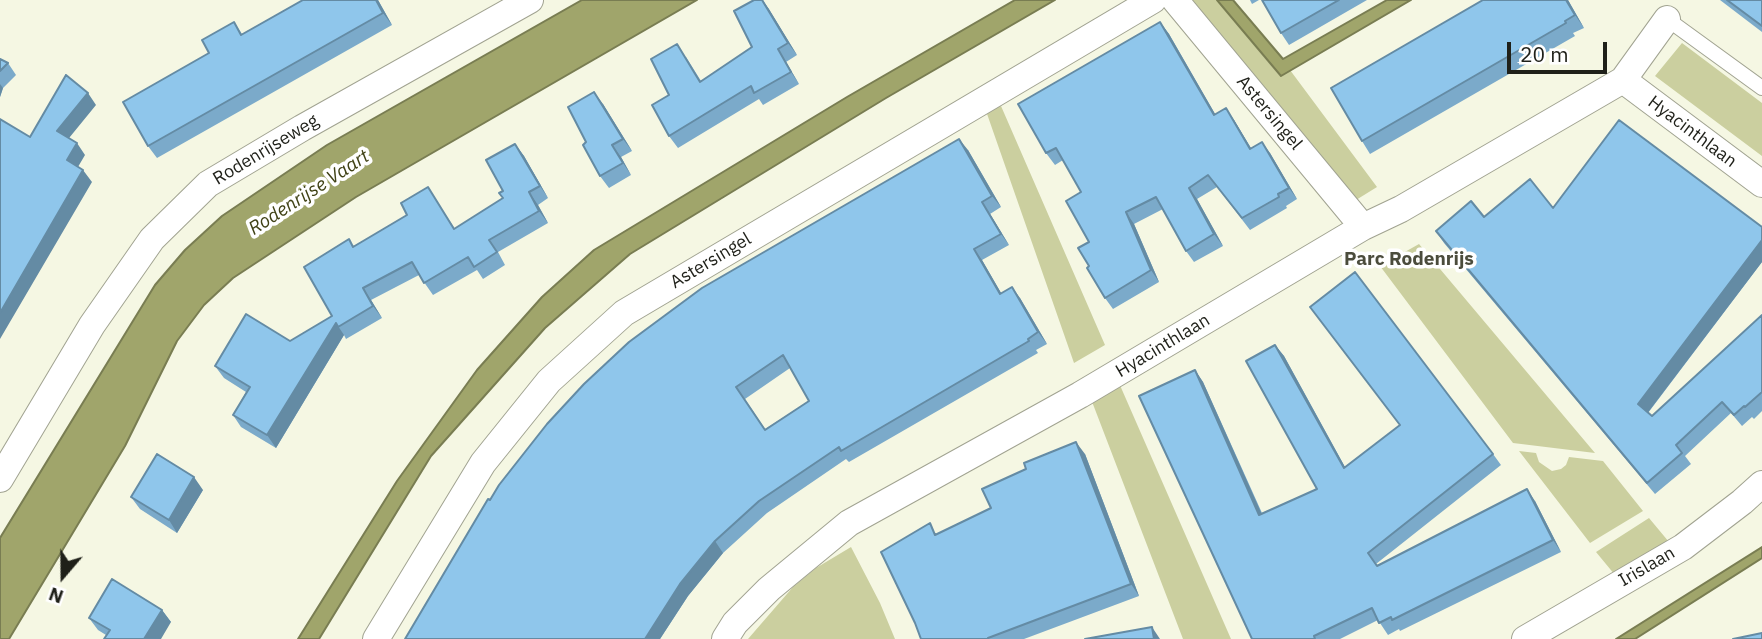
<!DOCTYPE html>
<style>
body{margin:0}
#map{position:relative;width:1762px;height:639px;overflow:hidden;background:#f5f7e3;font-family:"IBM Plex Sans",sans-serif}
canvas{display:block}
.north{position:absolute;left:28px;top:541px;width:70px;height:70px;-webkit-text-stroke:5px #fff;paint-order:stroke;rotate:200deg;font-size:19px;font-weight:700;line-height:28px;text-align:center;color:#1f2019}
.north::after{content:'';display:block;margin:auto;width:24px;height:32px;background:#1f2019;clip-path:polygon(50% 0,100% 100%,50% 72%,0 100%)}
.scale{position:absolute;left:1507px;top:42px;width:100px;height:32px;box-sizing:border-box;border:4px solid #1f2019;border-top:0;padding-left:9px;font-size:21px;line-height:24px;white-space:nowrap;color:#1f2019;-webkit-text-stroke:5px #fff;paint-order:stroke}
</style>
<div id="map">
<canvas width="1762" height="639"></canvas>
<div class="north">N</div>
<div class="scale">20 m</div>
</div>
<script>
const context = document.querySelector('canvas').getContext('2d');
context.lineJoin = 'round';
function fillPath(path, color) { context.fillStyle = color; context.fill(path, 'evenodd'); }
const shape = rows => new Path2D(rows.map(r => 'M' + r).join(''));
function strokePath(path, color, width, dash) { context.strokeStyle = color; context.lineWidth = width; context.lineCap = dash ? 'butt' : 'round'; context.setLineDash(dash || []); context.stroke(path); }
function write(font, color, halo, rows, align = 'center') {
  context.font = font + ' "IBM Plex Sans",sans-serif'; context.lineWidth = 7; context.setLineDash([]); context.textBaseline = 'middle'; context.strokeStyle = halo; context.fillStyle = color; for (const [text, x, y, turn = 0] of rows) {
    context.save(); context.translate(x, y); context.rotate((+turn || 0) * Math.PI / 180); context.textAlign = isNaN(turn) ? turn : align; if (halo) context.strokeText(text, 0, 0); context.fillText(text, 0, 0); context.restore();
  }
}
fillPath(shape([
 [1187,0,1217,0,1280,76,1290,70,1377,187,1356,200],
 [1682,43,1762,103,1762,156,1655,76],
 [1001,106,1105,345,1074,363,986,111],
 [1419,244,1595,453,1513,443,1380,266],
 [1119,383,1231,639,1183,639,1091,399],
 [1519,451,1536,453,1539,462,1552,471,1561,469,1566,465,1569,457,1603,461,1643,511,1590,543],
 [1649,518,1669,542,1615,575,1596,552],
 [851,547,880,603,895,639,748,639,793,587,816,568]
]), '#cbcf9f');
const water = shape([
 [582,0,697,0,356,197,233,278,204,305,177,341,125,446,9,639,0,639,0,538,155,285,185,250,222,216,327,145,582,0],
 [1015,0,1055,0,886,98,630,254,545,328,431,456,319,639,298,639,397,481,477,370,542,297,594,250,847,97,1015,0],
 [1217,0,1233,0,1283,59,1387,0,1411,0,1281,76,1217,0],
 [1762,547,1762,558,1635,639,1616,639,1762,547]
]);
fillPath(water, '#a0a56b');
strokePath(water, '#797d52', 2);
const lane = shape([
 [1667,19,1762,88]
]);
const street = shape([
 [1175,0,1363,227],
 [1623,80,1762,184],
 [0,479,92,325,152,239,208,184,302,128,530,0],
 [376,639,483,463,549,381,624,313,1153,0],
 [725,639,735,623,769,589,849,523,1080,395,1363,227,1401,209,1623,80,1667,19],
 [1525,639,1683,547,1742,502,1762,484]
]);
strokePath(lane, '#a1a391', 16);
strokePath(street, '#a1a391', 28);
strokePath(lane, '#fff', 14);
strokePath(street, '#fff', 26);
fillPath(shape([
 [303,0,378,0,392,25,157,158,148,146,234,22,242,34],
 [763,0,797,55,786,62,799,84,763,105,759,99,678,148,669,136,669,95,686,57,701,81,752,47],
 [1250,0,1259,0,1252,4],
 [1262,0,1367,0,1289,45,1281,33],
 [1568,0,1584,28,1573,33,1575,36,1370,154,1362,141],
 [1720,0,1762,0,1762,32],
 [1160,22,1169,34,1215,114,1234,120,1251,148,1270,153,1297,199,1286,206,1287,208,1250,230,1217,187,1197,199,1223,246,1194,262,1186,251,1163,209,1134,224,1159,282,1113,309,1105,298,1089,266,1089,242,1081,192,1063,160,1055,165,1046,153],
 [0,59,8,63,16,75,3,88,0,97],
 [603,104,632,151,621,157,631,175,609,188,600,176,586,142],
 [515,144,524,156,548,198,538,205,548,223,498,252,505,265,483,279,477,270,433,295,419,275,371,300,382,318,346,339,344,335,276,448,241,427,233,415,246,392,224,378,215,366,290,341,332,316,354,246,436,200,455,229,503,198,503,191],
 [968,150,1001,207,990,214,1009,245,982,260,1001,293,1020,298,1047,344,1036,350,1038,353,849,462,846,459,767,513,723,553,688,596,660,639,405,639,490,500],
 [790,368,809,401,765,429,745,399],
 [1553,208,1762,262,1648,413,1652,416,1762,315,1762,411,1754,419,1752,417,1742,426,1731,413,1685,456,1691,464,1655,494,1444,243,1436,231,1484,217],
 [1310,307,1493,454,1501,465,1376,564,1377,565,1535,501,1561,552,1400,631,1399,629,1388,635,1378,620,1340,639,1252,639,1195,370,1203,382,1262,513,1317,489,1275,345,1284,356,1345,467,1400,425],
 [1085,454,1139,596,1024,639,921,639,937,534,991,508],
 [203,490,177,533,140,509,131,497],
 [162,610,171,622,106,635,98,630,89,618]
]), '#7baaca');
fillPath(shape([
 [376,0,378,0,392,25,383,13],
 [762,0,769,9,797,55,788,43],
 [1566,0,1568,0,1584,28,1575,15],
 [1160,22,1169,34,1222,126,1214,115],
 [778,49,786,62,799,84,791,72],
 [0,84,3,88,0,97],
 [594,92,603,104,632,151,623,139],
 [88,93,96,105,65,143,57,131],
 [1226,108,1234,120,1258,160,1250,149],
 [959,139,968,150,1001,207,992,196],
 [1262,142,1270,153,1297,199,1289,188],
 [77,143,85,155,75,172,67,160],
 [515,144,524,156,548,198,540,186],
 [612,145,621,157,631,175,623,163],
 [83,170,92,182,0,339,0,313],
 [1189,188,1197,199,1223,246,1214,234],
 [529,192,538,205,548,223,539,211],
 [982,202,990,214,1009,245,1001,234],
 [1126,212,1134,224,1159,282,1151,270],
 [1762,240,1762,262,1646,415,1638,404],
 [974,249,982,260,1008,305,1000,294],
 [1012,287,1020,298,1047,344,1038,332],
 [363,288,371,300,382,318,373,306],
 [336,323,344,335,276,448,267,435],
 [1275,345,1284,356,1352,480,1344,468],
 [1195,370,1203,382,1267,526,1259,515],
 [1076,442,1085,454,1139,596,1131,584],
 [194,477,203,490,177,533,169,520],
 [1527,489,1535,501,1561,552,1553,540],
 [715,541,723,553,688,596,660,639,645,639,680,584],
 [162,610,171,622,161,639,144,639],
 [1152,627,1160,639,1154,639]
]), '#648ba4');
const building = shape([
 [303,0,376,0,383,13,148,146,123,102,209,53,202,40,234,22,241,35,303,0],
 [754,0,762,0,788,43,778,49,791,72,754,93,751,86,669,136,652,105,669,95,651,59,677,44,700,82,752,47,734,11,754,0],
 [1262,0,1339,0,1281,33,1262,0],
 [1483,0,1566,0,1575,15,1565,21,1566,23,1362,141,1331,88,1483,0],
 [1727,0,1762,0,1762,26,1727,0],
 [1160,22,1214,115,1226,108,1250,149,1262,142,1289,188,1278,194,1279,197,1242,218,1208,175,1189,188,1214,234,1186,251,1156,197,1126,212,1151,270,1105,298,1087,268,1089,266,1078,248,1089,242,1066,201,1081,192,1056,148,1046,153,1018,104,1160,22],
 [0,59,8,63,0,71,0,59],
 [66,75,88,93,57,131,77,143,67,160,83,170,0,313,0,119,30,137,66,75],
 [594,92,623,139,612,145,623,163,600,176,583,145,586,142,568,107,594,92],
 [1619,120,1762,227,1762,240,1638,404,1652,416,1762,315,1762,392,1745,407,1744,406,1734,415,1722,402,1676,445,1682,453,1647,483,1436,231,1471,201,1484,217,1530,179,1553,208,1619,120],
 [959,139,992,196,982,202,1001,234,974,249,1000,294,1012,287,1038,332,1028,339,1029,341,841,451,839,447,759,501,715,541,680,584,645,639,405,639,488,499,490,500,499,485,547,424,584,384,629,342,702,288,959,139],
 [783,355,809,401,765,430,736,387,783,355],
 [515,144,540,186,529,192,539,211,489,240,497,252,474,267,468,257,424,283,412,262,363,288,373,306,338,327,336,323,267,435,233,415,250,387,215,366,246,314,290,341,332,316,304,267,349,239,353,247,407,215,401,203,428,187,454,229,503,198,499,193,503,191,486,160,515,144],
 [1355,272,1493,454,1368,553,1377,566,1527,489,1553,540,1392,620,1391,617,1379,623,1372,608,1314,636,1315,639,1252,639,1139,396,1195,370,1259,515,1317,489,1246,361,1275,345,1344,468,1400,425,1310,307,1355,272],
 [1076,442,1131,584,988,638,988,639,921,639,915,623,881,552,930,523,935,535,991,508,982,489,1026,469,1024,463,1076,442],
 [157,454,194,477,169,520,131,497,157,454],
 [112,579,162,610,144,639,104,639,110,630,89,618,112,579],
 [1152,627,1154,639,1085,639,1152,627],
 [1762,633,1762,639,1733,639,1762,633]
]);
fillPath(building, '#8fc6eb');
strokePath(building, '#648ba4', 2);
write('18px', '#1f2019', '#fff', [
 ["Astersingel",1269,113,50],
 ["Hyacinthlaan",1692,132,37],
 ["Rodenrijseweg",266,150,-31],
 ["Astersingel",711,261,-31],
 ["Hyacinthlaan",1163,346,-31],
 ["Irislaan",1647,567,-30]
]);
write('italic 19px', '#404216', '#fff', [
 ["Rodenrijse Vaart",309,193,-33]
]);
write('bold 19px', '#4b4c3c', '#fff', [
 ["Parc Rodenrijs",1409,260]
]);
</script>
